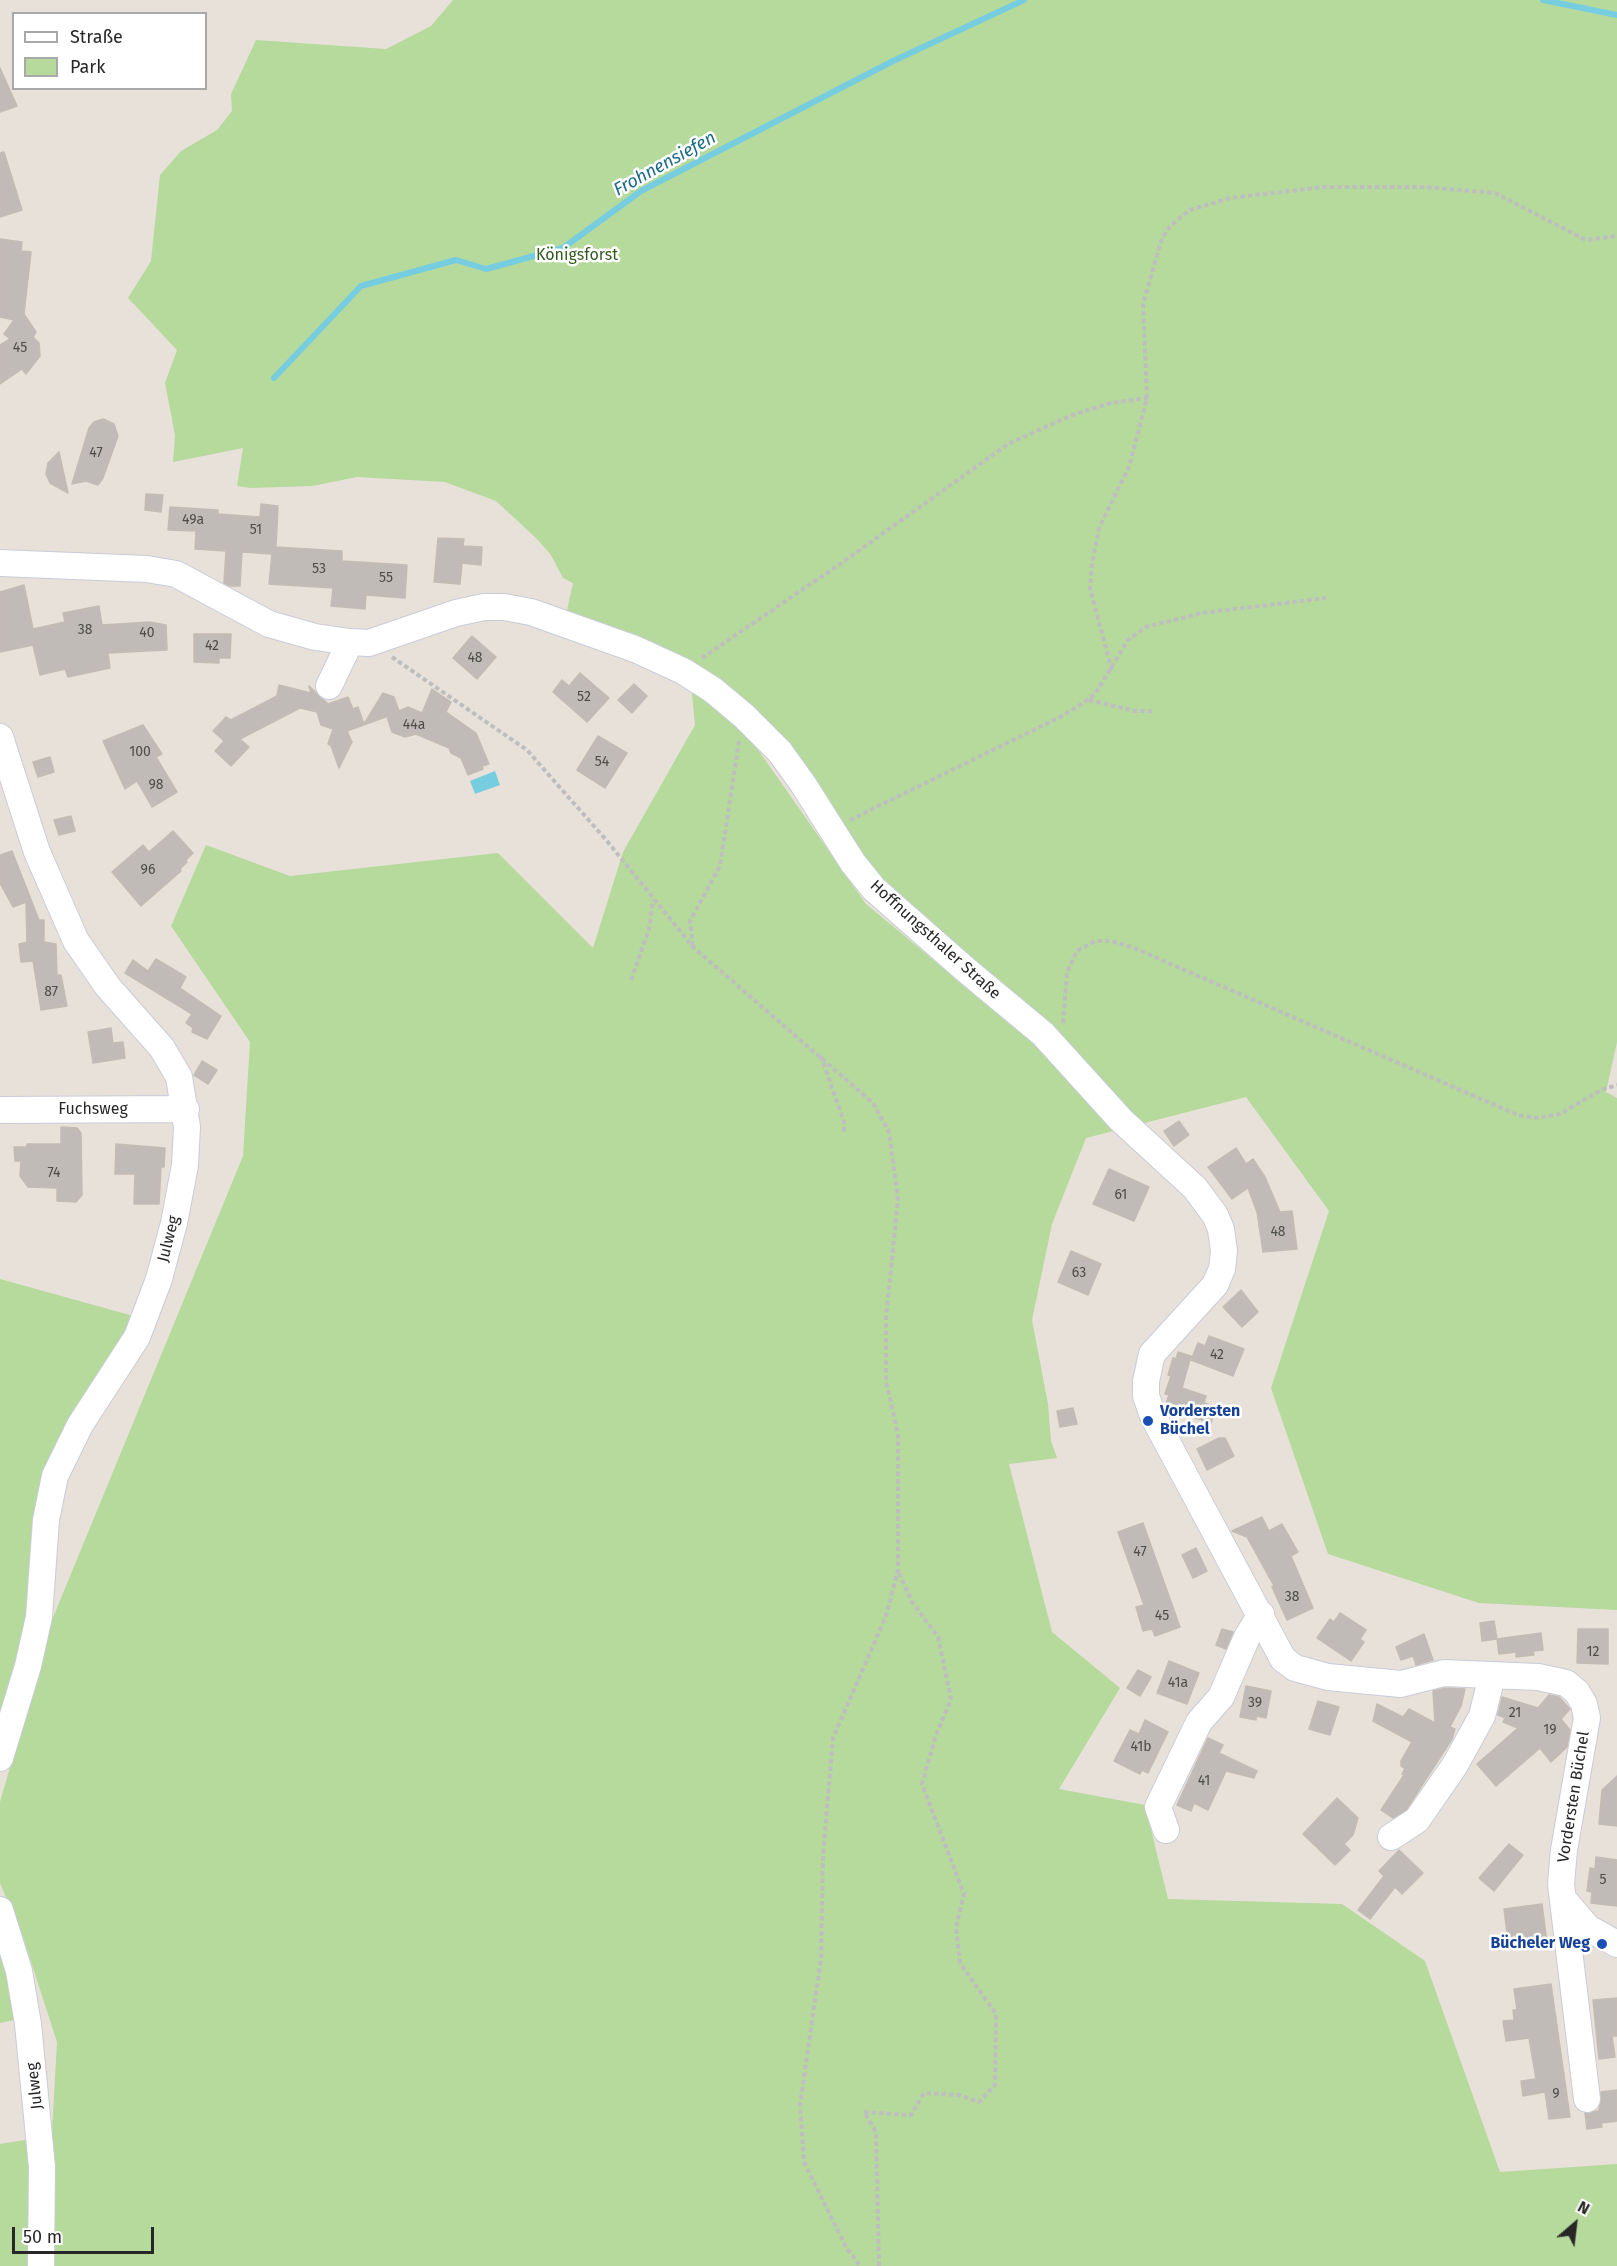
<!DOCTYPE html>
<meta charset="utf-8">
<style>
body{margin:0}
#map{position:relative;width:1617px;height:2266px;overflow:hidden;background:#e8e1da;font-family:"Fira Sans",sans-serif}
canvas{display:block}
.legend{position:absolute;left:12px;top:12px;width:195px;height:78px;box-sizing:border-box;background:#fff;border:2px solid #a9a9a9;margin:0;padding:8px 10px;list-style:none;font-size:18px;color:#272727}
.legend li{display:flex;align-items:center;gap:12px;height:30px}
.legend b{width:30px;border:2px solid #a9a9a9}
.north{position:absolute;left:1545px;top:2194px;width:60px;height:60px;-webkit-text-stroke:4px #fff;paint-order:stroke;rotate:28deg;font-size:16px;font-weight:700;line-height:24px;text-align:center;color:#272727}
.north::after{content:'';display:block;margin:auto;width:21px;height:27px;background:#272727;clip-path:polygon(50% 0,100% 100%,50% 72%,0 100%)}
.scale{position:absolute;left:12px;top:2227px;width:142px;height:27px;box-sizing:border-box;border:3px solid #272727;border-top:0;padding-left:8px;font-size:18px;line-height:21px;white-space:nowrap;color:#272727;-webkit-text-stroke:4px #fff;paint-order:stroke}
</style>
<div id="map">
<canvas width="1617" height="2266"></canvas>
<ul class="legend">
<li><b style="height:8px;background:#fff"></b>Straße</li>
<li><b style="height:16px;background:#b6d99c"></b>Park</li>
</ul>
<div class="north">N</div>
<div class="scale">50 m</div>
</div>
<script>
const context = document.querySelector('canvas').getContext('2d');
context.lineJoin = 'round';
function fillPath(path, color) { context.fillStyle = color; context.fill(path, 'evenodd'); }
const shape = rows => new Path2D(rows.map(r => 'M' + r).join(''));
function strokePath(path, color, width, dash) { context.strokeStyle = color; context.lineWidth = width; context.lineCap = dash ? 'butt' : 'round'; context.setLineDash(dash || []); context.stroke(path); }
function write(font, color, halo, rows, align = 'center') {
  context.font = font + ' "Fira Sans",sans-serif'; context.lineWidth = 5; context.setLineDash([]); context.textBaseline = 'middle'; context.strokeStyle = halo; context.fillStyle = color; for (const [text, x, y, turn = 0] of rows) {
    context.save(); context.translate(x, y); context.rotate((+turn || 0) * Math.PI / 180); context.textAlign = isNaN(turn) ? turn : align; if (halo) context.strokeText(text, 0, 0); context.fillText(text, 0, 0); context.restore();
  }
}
fillPath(shape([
 [453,0,1617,0,1617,1042,1606,1092,1617,1098,1617,1610,1479,1603,1328,1554,1271,1388,1329,1211,1246,1097,1086,1138,1052,1224,1032,1320,1048,1404,1051,1441,1057,1458,1009,1464,1052,1632,1120,1688,1059,1789,1145,1805,1168,1899,1342,1904,1425,1961,1500,2172,1617,2164,1617,2266,50,2266,50,2167,57,2042,24,1940,0,1883,0,1802,52,1620,243,1156,250,1042,171,926,206,845,290,876,498,853,593,948,623,852,695,725,691,684,747,734,866,904,960,982,995,987,888,887,836,818,708,674,567,610,573,583,563,578,551,555,537,539,496,501,445,482,357,477,312,486,250,488,237,486,243,448,173,462,175,435,165,383,177,350,128,298,151,261,160,175,181,151,217,130,232,111,231,94,256,40,386,49,431,26],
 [0,1279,137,1317,72,1424,33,1609,0,1730],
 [0,1933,18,2019,0,2023],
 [31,2139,33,2266,0,2266,0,2144]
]), '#b6d99c');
fillPath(shape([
 [495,771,500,785,475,794,470,781]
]), '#77cde0');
strokePath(shape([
 [1543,0,1617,15],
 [274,378,361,286,456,260,486,269,563,248,641,191,893,61,1024,0]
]), '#77cde0', 6);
const building = shape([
 [0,68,17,106,0,112,0,68],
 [4,152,22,210,0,217,0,153,4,152],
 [0,239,22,242,21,251,31,252,24,314,36,332,33,337,39,343,40,356,26,374,22,369,0,384,0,345,10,339,4,334,14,320,0,317,0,239],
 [103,419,114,424,118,436,103,478,98,485,86,481,72,484,89,428,94,422,103,419],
 [59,452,68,493,50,483,46,474,48,463,59,452],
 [146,494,163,495,161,512,145,510,146,494],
 [261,504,278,506,276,547,342,551,342,561,407,565,405,598,366,595,365,609,331,606,333,588,269,584,272,554,242,552,240,586,230,586,224,583,226,551,195,549,196,531,168,530,170,507,218,510,218,514,260,517,261,504],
 [438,538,464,539,463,546,482,547,481,565,462,563,460,584,434,582,438,538],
 [24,585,33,629,65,622,63,613,99,606,102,625,150,622,166,625,167,650,108,653,110,668,68,677,65,669,40,675,33,645,0,652,0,592,24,585],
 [194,634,231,634,230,658,219,658,219,663,194,662,194,634],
 [472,636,496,657,477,679,453,658,472,636],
 [580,673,609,698,587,722,553,692,562,680,569,686,580,673],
 [634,684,647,696,632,713,618,700,634,684],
 [279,685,311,693,309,686,328,704,348,697,353,709,358,707,364,724,383,693,394,697,399,711,408,707,422,713,432,689,451,702,446,712,476,733,489,764,482,766,483,769,468,775,461,758,451,753,449,748,416,734,405,737,392,732,387,717,394,714,347,731,352,742,339,768,331,746,328,744,333,729,321,725,317,712,300,708,240,739,249,747,231,766,215,751,224,741,213,731,226,717,231,720,277,696,279,685],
 [143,725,162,754,156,757,177,792,152,807,137,781,125,789,103,741,143,725],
 [598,736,627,753,605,788,577,770,598,736],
 [50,757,54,772,38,777,33,762,50,757],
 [71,816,75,831,59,835,54,820,71,816],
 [173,831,193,853,186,860,187,862,180,869,181,871,141,906,112,872,143,845,149,852,173,831],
 [12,851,39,920,44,920,44,942,56,944,57,975,61,975,67,1006,41,1010,33,961,21,962,19,944,27,942,26,902,13,907,0,883,0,855,12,851],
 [156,959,186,977,180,988,221,1016,207,1039,192,1032,193,1028,186,1023,192,1014,125,973,133,960,148,971,156,959],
 [111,1028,113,1043,123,1042,125,1058,93,1063,88,1032,111,1028],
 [202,1061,217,1070,208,1084,194,1075,202,1061],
 [1179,1121,1189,1135,1174,1146,1164,1131,1179,1121],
 [61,1127,77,1128,81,1133,82,1195,76,1202,57,1201,57,1188,28,1187,20,1176,21,1161,15,1161,14,1147,27,1147,27,1144,61,1144,61,1127],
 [116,1144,165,1148,164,1167,161,1167,159,1204,134,1204,135,1174,115,1174,116,1144],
 [1236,1148,1246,1164,1253,1159,1265,1177,1280,1212,1292,1211,1297,1249,1263,1252,1257,1212,1248,1188,1232,1199,1208,1167,1236,1148],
 [1109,1169,1149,1187,1134,1221,1093,1204,1109,1169],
 [1071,1251,1101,1264,1088,1295,1058,1282,1071,1251],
 [1241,1290,1258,1312,1242,1327,1223,1307,1241,1290],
 [1209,1336,1244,1349,1233,1376,1191,1360,1198,1343,1205,1346,1209,1336],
 [1178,1352,1191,1356,1182,1388,1206,1396,1204,1403,1216,1407,1211,1423,1174,1411,1175,1406,1166,1404,1169,1395,1165,1394,1171,1376,1168,1375,1173,1358,1176,1359,1178,1352],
 [1073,1408,1077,1424,1060,1427,1057,1411,1073,1408],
 [1219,1438,1225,1438,1234,1456,1207,1470,1197,1449,1219,1438],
 [1262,1517,1269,1531,1282,1524,1298,1552,1291,1556,1313,1608,1287,1620,1272,1587,1274,1586,1247,1537,1232,1531,1262,1517],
 [1143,1523,1180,1627,1155,1636,1152,1629,1143,1631,1136,1607,1144,1605,1118,1532,1143,1523],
 [1196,1548,1207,1571,1193,1578,1182,1555,1196,1548],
 [1340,1613,1366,1630,1360,1639,1364,1642,1351,1661,1317,1638,1330,1619,1334,1622,1340,1613],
 [1494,1621,1497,1639,1541,1633,1543,1650,1533,1651,1534,1655,1516,1657,1516,1652,1499,1654,1497,1639,1482,1641,1480,1623,1494,1621],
 [1222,1629,1233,1632,1226,1649,1216,1645,1222,1629],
 [1578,1629,1608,1629,1608,1664,1577,1663,1578,1629],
 [1424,1634,1433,1660,1416,1665,1413,1656,1401,1660,1396,1647,1424,1634],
 [1169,1661,1199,1673,1187,1704,1157,1693,1169,1661],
 [1138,1670,1151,1677,1140,1696,1127,1688,1138,1670],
 [1246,1686,1271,1691,1266,1718,1256,1716,1256,1720,1240,1717,1246,1686],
 [1446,1688,1465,1689,1461,1706,1450,1727,1455,1729,1452,1739,1406,1810,1393,1818,1381,1810,1404,1775,1402,1774,1405,1769,1401,1766,1401,1761,1412,1742,1373,1721,1377,1704,1403,1717,1409,1709,1435,1723,1433,1691,1446,1688],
 [1549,1695,1559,1697,1570,1709,1561,1719,1570,1730,1567,1747,1551,1762,1540,1748,1496,1786,1477,1764,1518,1728,1503,1722,1505,1718,1498,1715,1502,1697,1538,1708,1549,1695],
 [1318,1701,1339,1707,1330,1735,1309,1729,1318,1701],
 [1145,1720,1168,1732,1148,1773,1142,1770,1140,1774,1114,1761,1130,1730,1139,1734,1145,1720],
 [1208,1738,1223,1745,1219,1753,1257,1771,1254,1778,1226,1771,1208,1810,1194,1803,1191,1811,1177,1805,1208,1738],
 [1617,1776,1617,1826,1599,1824,1602,1790,1617,1776],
 [1337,1798,1358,1818,1353,1835,1344,1844,1350,1850,1335,1865,1303,1834,1337,1798],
 [1509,1844,1523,1855,1494,1891,1479,1878,1509,1844],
 [1399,1850,1423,1873,1402,1894,1395,1887,1370,1919,1358,1910,1384,1876,1379,1871,1399,1850],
 [1596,1857,1617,1860,1617,1906,1591,1903,1592,1892,1587,1891,1590,1868,1595,1869,1596,1857],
 [1542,1904,1547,1943,1509,1948,1504,1909,1542,1904],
 [1551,1984,1570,2117,1549,2119,1545,2092,1523,2096,1521,2081,1536,2079,1529,2038,1506,2041,1503,2021,1514,2020,1513,2010,1517,2010,1514,1989,1551,1984],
 [1617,1998,1617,2036,1612,2036,1615,2057,1599,2059,1593,2000,1617,1998],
 [1617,2090,1617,2121,1601,2123,1602,2127,1587,2129,1585,2113,1599,2111,1601,2092,1617,2090]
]);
fillPath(building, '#c0bbb6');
strokePath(building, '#c3bcb4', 1.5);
const minor = shape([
 [0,563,147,569,176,574,269,624,315,637,350,642,369,643,456,613,484,607,504,607,531,612,635,649,683,671,713,690,744,716,780,752,803,784,853,863,874,889,966,970,1043,1034,1121,1120,1195,1188,1215,1215,1221,1229,1224,1251,1222,1269,1215,1285,1152,1354,1146,1381,1146,1396,1153,1416,1283,1659,1295,1668,1328,1677,1401,1684,1444,1673,1538,1677,1566,1683,1577,1692,1584,1704,1587,1718,1564,1850,1561,1884,1587,2099],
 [329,686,350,642],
 [0,737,37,852,76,941,108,987,162,1048,179,1077,187,1127,185,1165,174,1223,159,1279,137,1337,80,1425,55,1476,46,1520,39,1617,28,1666,0,1758],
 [0,1110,186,1109],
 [1166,1830,1158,1807,1199,1722,1221,1697,1247,1637,1261,1614],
 [1391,1837,1417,1820,1455,1765,1482,1716,1492,1676],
 [1564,1900,1588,1928,1617,1944],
 [0,1910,19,1971,28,2024,42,2167,41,2266]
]);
strokePath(minor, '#c8ccd7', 28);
strokePath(shape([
 [392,657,527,750,607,841,693,947,873,1103,889,1132,898,1199,886,1318,886,1381,898,1434,898,1570,886,1616,833,1738,823,1855,821,1959,800,2105,804,2162,846,2247,860,2266],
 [702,658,843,562,1008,444,1072,415,1111,403,1147,398],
 [1112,670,1090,589,1092,564,1099,528,1129,467,1147,398,1143,304,1162,238,1171,225,1190,210,1230,198,1324,187,1423,187,1495,193,1586,240,1617,236],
 [1089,700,1135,711,1152,711],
 [850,820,1062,716,1080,705,1095,694,1128,640,1146,627,1202,613,1326,598],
 [693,946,690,921,720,866,739,741],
 [631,980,649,929,653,900],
 [1063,1023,1067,972,1077,951,1095,941,1111,941,1134,948,1189,972,1518,1115,1536,1118,1560,1114,1601,1090,1617,1085],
 [821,1056,844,1122,844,1133],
 [879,2266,876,2132,864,2112,911,2115,924,2093,959,2095,979,2102,995,2085,996,2014,960,1963,956,1927,964,1894,922,1784,936,1735,951,1699,938,1637,912,1602,898,1571]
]), '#bebebe', 4, [4.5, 3]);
strokePath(minor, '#fff', 26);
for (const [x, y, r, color] of [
 [1148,1421,6,"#1a4fb4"],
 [1602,1944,6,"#1a4fb4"]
]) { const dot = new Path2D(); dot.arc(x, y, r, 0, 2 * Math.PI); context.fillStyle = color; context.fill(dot); strokePath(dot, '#fff', 2); }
write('14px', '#4d4c4b', null, [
 ["45",20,348],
 ["47",96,453],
 ["49a",193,520],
 ["51",256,530],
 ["53",319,569],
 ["55",386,578],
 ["38",85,630],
 ["40",147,633],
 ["42",212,646],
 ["48",475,658],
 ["52",584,697],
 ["44a",414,725],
 ["100",140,752],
 ["54",602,762],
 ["98",156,785],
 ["96",148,870],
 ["87",51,992],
 ["74",54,1173],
 ["61",1121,1195],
 ["48",1278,1232],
 ["63",1079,1273],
 ["42",1217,1355],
 ["47",1140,1552],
 ["38",1292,1597],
 ["45",1162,1616],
 ["12",1593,1652],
 ["41a",1178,1683],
 ["39",1255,1703],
 ["21",1515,1713],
 ["19",1550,1730],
 ["41b",1141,1747],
 ["41",1204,1781],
 ["5",1603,1880],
 ["9",1556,2094]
]);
write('16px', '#315a20', '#fff', [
 ["Königsforst",577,256]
]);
write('16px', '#272727', '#fff', [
 ["Hoffnungsthaler Straße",935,940,42],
 ["Fuchsweg",93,1110],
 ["Julweg",169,1239,-76],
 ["Vordersten Büchel",1574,1797,-81],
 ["Julweg",35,2086,-96]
]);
write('bold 16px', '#164399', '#fff', [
 ["Vordersten",1160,1412],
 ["Büchel",1160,1430],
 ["Bücheler Weg",1590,1944,"right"]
], 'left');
write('italic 18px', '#1b6a87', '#fff', [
 ["Frohnensiefen",665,164,-29]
]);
</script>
